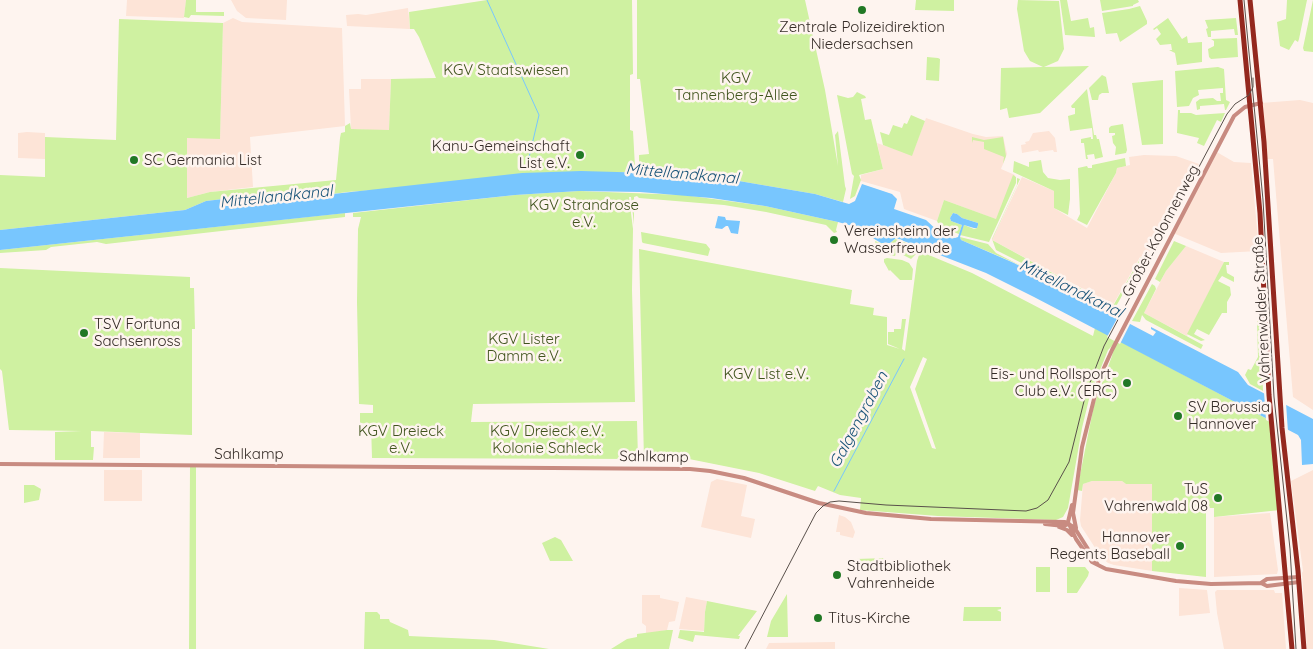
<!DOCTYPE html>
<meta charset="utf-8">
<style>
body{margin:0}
canvas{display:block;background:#fef4ef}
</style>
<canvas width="1313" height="649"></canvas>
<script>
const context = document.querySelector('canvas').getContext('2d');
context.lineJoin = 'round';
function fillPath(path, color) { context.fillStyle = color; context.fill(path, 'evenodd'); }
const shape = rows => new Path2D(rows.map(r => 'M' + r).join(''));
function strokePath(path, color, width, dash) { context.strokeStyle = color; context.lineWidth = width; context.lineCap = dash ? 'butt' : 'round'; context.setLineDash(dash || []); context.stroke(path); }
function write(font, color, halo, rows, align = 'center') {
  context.font = font + ' Quicksand,sans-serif'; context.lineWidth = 5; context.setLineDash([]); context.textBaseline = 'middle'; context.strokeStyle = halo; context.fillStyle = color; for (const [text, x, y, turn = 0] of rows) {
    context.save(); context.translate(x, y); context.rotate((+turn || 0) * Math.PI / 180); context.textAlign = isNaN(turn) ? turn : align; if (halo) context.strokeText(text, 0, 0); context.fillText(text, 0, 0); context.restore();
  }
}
fillPath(shape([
 [127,0,186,0,184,18,126,16],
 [231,0,287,0,286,20,246,18,237,11],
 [408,8,410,29,347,26,346,15,358,14,366,15],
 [233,18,242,22,342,28,345,126,250,137,253,187,210,192,187,198,187,138,220,138,223,23],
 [361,79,391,79,389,131,351,129,349,89,361,89],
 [1300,100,1313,103,1313,410,1293,397,1273,159,1266,159,1261,103],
 [926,118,973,134,986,137,1003,136,1007,154,1001,169,1015,175,998,220,944,200,937,221,904,209,900,192,861,181,861,175,883,169,877,143,912,155],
 [1049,131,1055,138,1057,152,1054,152,1053,150,1039,152,1038,150,1022,153,1021,145,1026,144,1025,142,1029,141,1033,133],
 [27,132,45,133,45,159,18,158,18,133],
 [1215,151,1234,162,1251,163,1259,251,1221,253,1173,233],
 [1144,155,1176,156,1199,164,1148,254,1140,257,1113,305,992,240,1022,177,1054,191,1054,208,1087,228,1116,173,1117,168,1130,165,1129,157],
 [1186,246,1224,262,1187,336,1144,313,1166,271],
 [104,432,140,433,140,458,103,458],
 [104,470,142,470,142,501,104,501],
 [1313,470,1313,649,1307,649,1302,573,1303,571,1291,481],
 [717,479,747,485,741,516,755,519,751,538,701,527,711,482],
 [1092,481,1122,481,1126,484,1152,484,1152,571,1114,565,1108,563,1101,557,1081,526,1080,520,1083,484],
 [1270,513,1278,570,1277,574,1214,577,1214,517],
 [839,515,845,517,851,522,855,532,853,538,840,535,840,532,836,532],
 [1179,588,1207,590,1210,613,1179,616],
 [1217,590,1274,590,1275,593,1282,593,1286,649,1224,649,1217,613,1215,592],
 [642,595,660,595,660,598,679,602,675,621,669,622,667,630,646,634,646,626,642,623],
 [686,597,707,601,705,612,704,631,679,629],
 [835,642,835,649,766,649,769,643]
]), '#fde4d7');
fillPath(shape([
 [186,0,196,0,196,12,224,12,224,16,191,15,189,18,184,17],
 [487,0,632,0,633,74,630,75,630,130,633,131,635,167,639,167,639,155,649,154,640,79,637,79,637,0,805,0,825,90,838,166,835,135,838,131,845,186,846,189,843,202,815,194,733,180,689,174,627,172,347,192,333,194,310,189,206,201,185,210,0,230,0,175,45,177,45,137,116,140,119,19,223,23,220,139,187,138,187,198,210,192,336,180,340,138,341,133,345,132,345,126,350,123,351,129,389,130,391,79,436,78,419,37,414,29,410,29,409,12],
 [916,0,954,0,954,11,915,10],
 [1018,0,1059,1,1064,49,1058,61,1044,67,1089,66,1040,113,1009,118,1007,108,1000,110,1001,68,1043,67,1030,61,1024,51,1017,9],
 [1060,0,1067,0,1071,21,1088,18,1090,28,1094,27,1095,37,1065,35],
 [1100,0,1138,0,1139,2,1133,5,1133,6,1102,11],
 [1287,0,1307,0,1299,39,1298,42,1295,40,1289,50,1280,46,1277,22,1286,19],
 [1313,0,1313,52,1304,51,1303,48],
 [1140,6,1147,21,1147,24,1120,42,1117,33,1106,34,1102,13,1129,9],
 [1168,18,1182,39,1187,36,1188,43,1202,42,1202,62,1177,65,1175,53,1169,50,1172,50,1171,44,1160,45,1156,39,1161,34,1157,28,1154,30,1153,29],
 [1236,18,1238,35,1235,35,1234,29,1211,31,1211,37,1208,37,1206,29,1208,28,1205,20],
 [1237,38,1238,57,1211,59,1209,57,1208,49,1214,46,1214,41,1211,39],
 [927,57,938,58,940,59,939,81,926,80],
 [1218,67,1224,69,1226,100,1230,102,1226,110,1225,110,1224,104,1200,106,1200,109,1197,110,1196,102,1200,99,1213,98,1217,101,1221,101,1220,93,1223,93,1223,88,1198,90,1199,95,1193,98,1189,106,1177,107,1175,71],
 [1102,75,1106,77,1109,93,1102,93,1099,95,1098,100,1092,100,1089,88],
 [1163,80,1163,144,1142,145,1132,83],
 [1087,89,1094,135,1096,135,1097,139,1099,139,1103,157,1095,159,1094,154,1087,155,1088,159,1086,159,1084,143,1081,143,1081,139,1091,137,1091,139,1093,139,1092,128,1070,131,1068,116,1075,114,1075,108,1072,108,1071,106],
 [857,92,865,96,866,98,861,99,865,120,871,119,883,169,859,175,861,180,855,196,850,199,854,176,852,174,837,95,848,98,853,97],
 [1178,110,1180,110,1180,113,1191,113,1196,115,1225,113,1221,122,1217,120,1204,146,1197,143,1199,138,1177,133],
 [911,115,925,121,912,156,883,145,880,132,889,135,893,125,902,128,904,123,907,124],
 [1123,124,1127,150,1126,153,1115,155,1116,147,1113,143,1112,136,1115,135,1115,133,1109,133,1109,128,1111,126],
 [972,137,984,140,1003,137,1006,156,1003,164,1004,157,984,149,984,142,973,140,972,143],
 [1125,158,1126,166,1117,168,1116,173,1087,225,1077,220,1080,214,1078,168,1087,166,1088,168,1092,168,1092,165],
 [1041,160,1043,172,1048,178,1060,180,1070,179,1070,199,1068,215,1054,208,1054,191,1013,172,1014,161,1029,167,1029,162],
 [1013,175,1016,177,1016,183,989,242,960,235,964,225,974,229,977,228,978,225,978,223,962,218,957,214,953,213,950,218,951,221,962,225,959,234,945,229,938,223,937,221,944,200,996,219],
 [1017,178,1020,179,992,240,1113,306,1141,257,1145,259,1129,283,1114,310,996,250,992,239,1017,185],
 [579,191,684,195,765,206,838,222,836,230,837,232,834,233,826,225,766,212,724,205,639,198,637,196,634,197,634,225,631,197,629,197,633,229,632,290,635,402,473,404,471,422,637,421,638,459,372,458,371,424,360,423,360,413,373,413,373,405,359,404,357,302,358,229,361,217,353,217,353,213,515,195],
 [345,213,345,217,186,235,106,244,97,242,51,247,46,250,0,253,0,250],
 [641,232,706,244,710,249,708,256,643,243,642,242],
 [960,237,988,244,996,253,1104,308,1103,310,1015,263,961,240],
 [895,239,913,245,921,249,911,259,899,253,901,249,898,248,895,256,878,253,875,241,883,244,889,244],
 [1174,241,1186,246,1166,271,1160,282,1155,279],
 [639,249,852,290,850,304,874,308,873,315,887,317,887,345,900,349,888,344,888,332,894,332,894,329,901,329,902,319,906,319,902,349,905,351,917,261,919,255,924,253,972,273,1093,336,1095,328,1271,421,1280,510,1214,517,1214,508,1206,508,1206,577,1152,571,1152,484,1126,484,1122,481,1092,481,1083,484,1082,491,1077,490,1094,405,1112,356,1114,344,1108,350,1090,395,1082,428,1068,508,1063,517,1056,520,938,516,860,510,861,498,840,495,818,486,815,491,759,473,689,459,644,460],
 [923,357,927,359,915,389,936,449,932,448,910,387],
 [887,258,902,260,909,263,913,269,912,280,900,280,890,270,889,271,884,262,884,259],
 [1224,262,1229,262,1229,265,1226,265,1227,273,1234,277,1234,282,1222,276,1218,281,1230,287,1231,295,1227,302,1227,313,1222,313,1209,335,1197,329,1194,334,1205,340,1201,341,1187,334],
 [0,268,190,277,190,288,194,288,195,329,192,329,192,435,91,431,91,447,94,447,93,460,55,460,55,432,82,431,9,430,2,371,0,369],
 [1152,284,1155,286,1156,289,1144,313,1203,345,1201,349,1146,320,1142,315,1140,322,1132,321],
 [1257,321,1260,321,1263,391,1250,384,1245,375,1248,369,1251,370,1258,357],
 [190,465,196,466,196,649,189,649],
 [24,485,34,485,41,489,39,500,24,503],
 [555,537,561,540,573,561,550,561,542,543],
 [886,558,886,564,893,564,893,572,853,572,856,559],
 [1036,567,1050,567,1050,592,1036,592],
 [1067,567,1085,567,1089,572,1088,576,1077,593,1067,593],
 [787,594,788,637,767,637,771,621],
 [707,601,757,611,738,636,740,636,739,639,695,635,693,642,678,638,680,630,704,632,705,612],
 [964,607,1001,607,1001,609,997,610,1001,612,1001,621,963,621],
 [365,612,377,612,380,615,380,619,389,619,390,622,408,630,409,636,494,640,549,649,364,649],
 [667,630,673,630,669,649,611,649,627,639,637,637,637,634]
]), '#cff1a1');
fillPath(shape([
 [581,171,689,174,733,180,815,194,849,204,855,201,862,184,892,194,897,199,894,209,926,220,939,232,955,238,958,237,962,225,951,221,950,218,953,213,957,214,962,218,978,223,978,225,977,228,974,228,964,225,960,237,961,240,1014,263,1153,336,1156,332,1151,329,1151,327,1238,372,1248,385,1313,419,1313,464,1302,465,1301,440,1298,435,1034,297,986,273,896,238,890,243,881,243,866,234,867,230,838,222,765,206,711,198,640,192,579,191,515,195,0,250,0,230,185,210,206,201,310,189,333,194,522,173],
 [718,216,725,217,726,220,740,221,738,234,731,233,728,226,726,226,722,229,715,228]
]), '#78c6fe');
fillPath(shape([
 [1119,315,1131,322,1120,344,1107,337],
 [1264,392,1286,403,1288,432,1266,420]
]), '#fef4ef');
strokePath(shape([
 [487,0,539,115,527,166],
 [834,491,904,359]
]), '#78c6fe', 1);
strokePath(shape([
 [0,464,690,469,710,471,744,478,819,503,866,513,931,519,1065,522,1072,526,1076,530,1098,565],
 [1072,505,1068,522,1076,539,1092,562,1106,569,1176,581,1211,584,1261,583,1267,586,1299,582],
 [1045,524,1064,526,1068,524],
 [1059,527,1067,530,1072,535],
 [1076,528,1073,513,1082,447,1099,379,1112,350,1234,116,1245,107,1261,103],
 [1261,583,1267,579,1299,577]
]), '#c88b81', 4);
strokePath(shape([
 [1240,0,1260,213,1269,395,1292,649],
 [1250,0,1264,142,1282,428,1298,571,1304,649]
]), '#94281e', 5);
strokePath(shape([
 [1244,0,1263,200,1274,397,1290,549,1296,649],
 [745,649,816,513,823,506,830,502,839,501,886,505,1026,511,1037,508,1048,500,1069,462,1086,393,1104,346,1227,114,1235,104,1249,95,1253,87,1253,78]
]), '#59504b', 1);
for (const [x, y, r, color] of [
 [862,10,5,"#217825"],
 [580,155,5,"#217825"],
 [134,160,5,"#217825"],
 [834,240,5,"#217825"],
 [84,333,5,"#217825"],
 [1127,383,5,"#217825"],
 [1178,416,5,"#217825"],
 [1218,498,5,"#217825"],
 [1180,546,5,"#217825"],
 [837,575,5,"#217825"],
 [818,618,5,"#217825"]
]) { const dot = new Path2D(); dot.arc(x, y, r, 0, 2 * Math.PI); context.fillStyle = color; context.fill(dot); strokePath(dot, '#fef4ef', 2); }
write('15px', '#352c27', '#fef4ef', [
 ["Zentrale Polizeidirektion",862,27,"center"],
 ["Niedersachsen",862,44,"center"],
 ["Kanu-Gemeinschaft",570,146,"right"],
 ["List e.V.",570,163,"right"],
 ["SC Germania List",144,160],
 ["Vereinsheim der",844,231],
 ["Wasserfreunde",844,248],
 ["TSV Fortuna",94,324],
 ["Sachsenross",94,341],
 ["Eis- und Rollsport-",1117,374,"right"],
 ["Club e.V. (ERC)",1117,391,"right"],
 ["SV Borussia",1188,407],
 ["Hannover",1188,424],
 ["TuS",1208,489,"right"],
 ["Vahrenwald 08",1208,506,"right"],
 ["Hannover",1170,537,"right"],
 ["Regents Baseball",1170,554,"right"],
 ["Stadtbibliothek",847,566],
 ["Vahrenheide",847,583],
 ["Titus-Kirche",828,618]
], 'left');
write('15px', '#40541d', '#fef4ef', [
 ["KGV Staatswiesen",506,70],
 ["KGV",736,78],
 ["Tannenberg-Allee",736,95],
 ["KGV Strandrose",584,205],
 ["e.V.",584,222],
 ["KGV Lister",524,339],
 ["Damm e.V.",524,356],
 ["KGV List e.V.",766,374],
 ["KGV Dreieck",401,431],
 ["e.V.",401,448],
 ["KGV Dreieck e.V.",547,431],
 ["Kolonie Sahleck",547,448]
]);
write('15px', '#352c27', '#fef4ef', [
 ["Großer Kolonnenweg",1161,231,-62],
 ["Vahrenwalder Straße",1262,310,-93],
 ["Sahlkamp",249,454],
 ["Sahlkamp",654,457,1]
]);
write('italic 16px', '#185378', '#fef4ef', [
 ["Mittellandkanal",682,174,5],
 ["Mittellandkanal",276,197,-6],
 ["Mittellandkanal",1071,289,26],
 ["Galgengraben",859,420,-62]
]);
</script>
